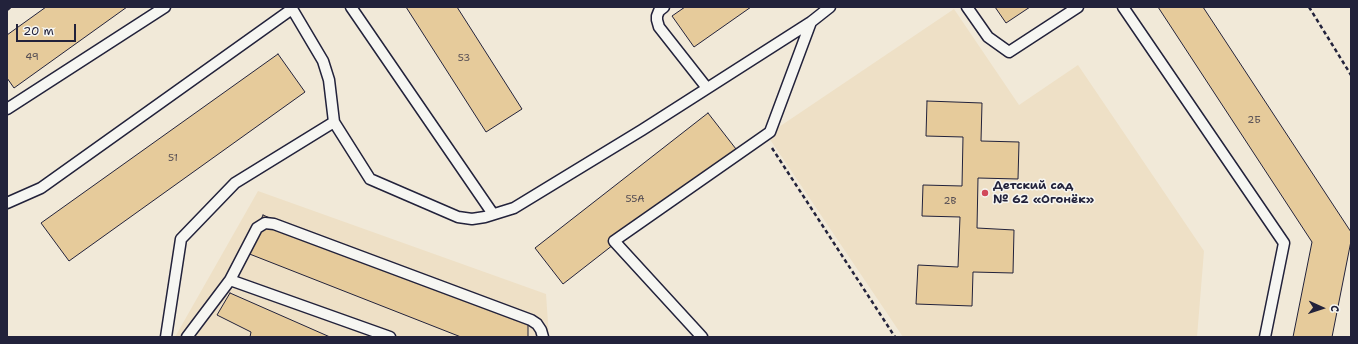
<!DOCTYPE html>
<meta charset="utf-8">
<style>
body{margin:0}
#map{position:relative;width:1358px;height:344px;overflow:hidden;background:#f1e9d8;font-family:"Shantell Sans",sans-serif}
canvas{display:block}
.frame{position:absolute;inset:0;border:8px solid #22223b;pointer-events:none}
.north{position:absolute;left:1302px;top:288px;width:40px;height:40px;-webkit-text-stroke:3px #f6f6f2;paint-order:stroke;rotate:93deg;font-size:11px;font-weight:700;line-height:16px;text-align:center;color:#22223b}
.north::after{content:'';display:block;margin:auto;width:14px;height:18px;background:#22223b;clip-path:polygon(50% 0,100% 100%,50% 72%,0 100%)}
.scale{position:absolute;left:16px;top:24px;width:60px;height:18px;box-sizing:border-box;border:2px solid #22223b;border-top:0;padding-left:5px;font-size:12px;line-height:14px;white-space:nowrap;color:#22223b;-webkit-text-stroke:3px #f6f6f2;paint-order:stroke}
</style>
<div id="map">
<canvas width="1358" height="344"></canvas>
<div class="frame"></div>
<div class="north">С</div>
<div class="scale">20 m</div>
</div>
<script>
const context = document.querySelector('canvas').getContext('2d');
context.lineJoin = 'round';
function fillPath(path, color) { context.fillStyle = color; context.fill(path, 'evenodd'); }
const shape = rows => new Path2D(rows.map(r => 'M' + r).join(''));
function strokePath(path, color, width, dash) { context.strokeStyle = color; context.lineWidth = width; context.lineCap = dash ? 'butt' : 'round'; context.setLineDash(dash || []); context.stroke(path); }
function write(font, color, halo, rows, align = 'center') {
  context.font = font + ' "Shantell Sans",sans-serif'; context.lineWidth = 3; context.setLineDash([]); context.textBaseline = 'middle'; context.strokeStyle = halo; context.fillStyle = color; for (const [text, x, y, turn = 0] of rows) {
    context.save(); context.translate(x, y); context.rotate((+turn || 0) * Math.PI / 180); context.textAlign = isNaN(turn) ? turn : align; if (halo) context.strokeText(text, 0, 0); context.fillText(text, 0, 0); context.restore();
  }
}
fillPath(shape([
 [954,9,1019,105,1078,65,1204,251,1197,337,903,337,767,135],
 [258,191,546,294,549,337,175,337]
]), '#eee0c6');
const building = shape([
 [46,7,127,7,14,88,7,78,7,35,46,7],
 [406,7,457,7,522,109,486,132,406,7],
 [685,7,751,7,694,47,672,16,685,7],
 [995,7,1030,7,1006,23,995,7],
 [1158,7,1203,7,1351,232,1351,241,1332,337,1293,337,1312,242,1158,7],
 [278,54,305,92,69,261,41,223,278,54],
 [927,101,982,103,981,141,1019,142,1018,179,978,178,977,228,1014,230,1013,273,973,272,972,306,916,304,918,265,958,267,960,217,922,216,923,185,962,186,963,137,926,136,927,101],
 [708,113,736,149,563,284,535,248,708,113],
 [263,215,411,279,528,319,528,337,461,337,247,253,263,215],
 [230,293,330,337,250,337,251,332,217,315,230,293]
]);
fillPath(building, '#e6cb9b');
strokePath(building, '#22223b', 1);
const service = shape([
 [291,7,323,61,329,80,334,122,370,179,458,217,472,219,485,217,514,208,642,130,811,22,830,7],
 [351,7,493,214],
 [664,7,659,11,657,16,657,20,659,27,707,88],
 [967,7,988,37,1009,52,1078,7],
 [1123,7,1284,243,1265,337],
 [7,109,165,7],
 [7,203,41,188,292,9],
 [230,280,257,228,265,223,274,224,531,320,537,324,541,330,543,337],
 [166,337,181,239,235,183,334,122],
 [187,337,230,280,390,337],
 [702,337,614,241,770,132,811,22]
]);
strokePath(service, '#22223b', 13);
strokePath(shape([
 [1309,7,1351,75],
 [7,10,11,7],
 [772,148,895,337]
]), '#22223b', 2.5, [4, 3]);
strokePath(service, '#f6f6f2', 10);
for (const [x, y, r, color] of [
 [985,193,4,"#d1495b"]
]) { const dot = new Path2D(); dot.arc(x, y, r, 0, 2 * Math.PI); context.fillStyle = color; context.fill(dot); strokePath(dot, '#f6f6f2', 1.5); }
write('10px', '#534c53', null, [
 ["49",32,57],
 ["53",464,58],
 ["2Б",1254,120],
 ["51",173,158],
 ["55А",635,199],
 ["2В",950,201]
]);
write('bold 12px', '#22223b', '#f6f6f2', [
 ["Детский сад",993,186],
 ["№ 62 «Огонёк»",993,200]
], 'left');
</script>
